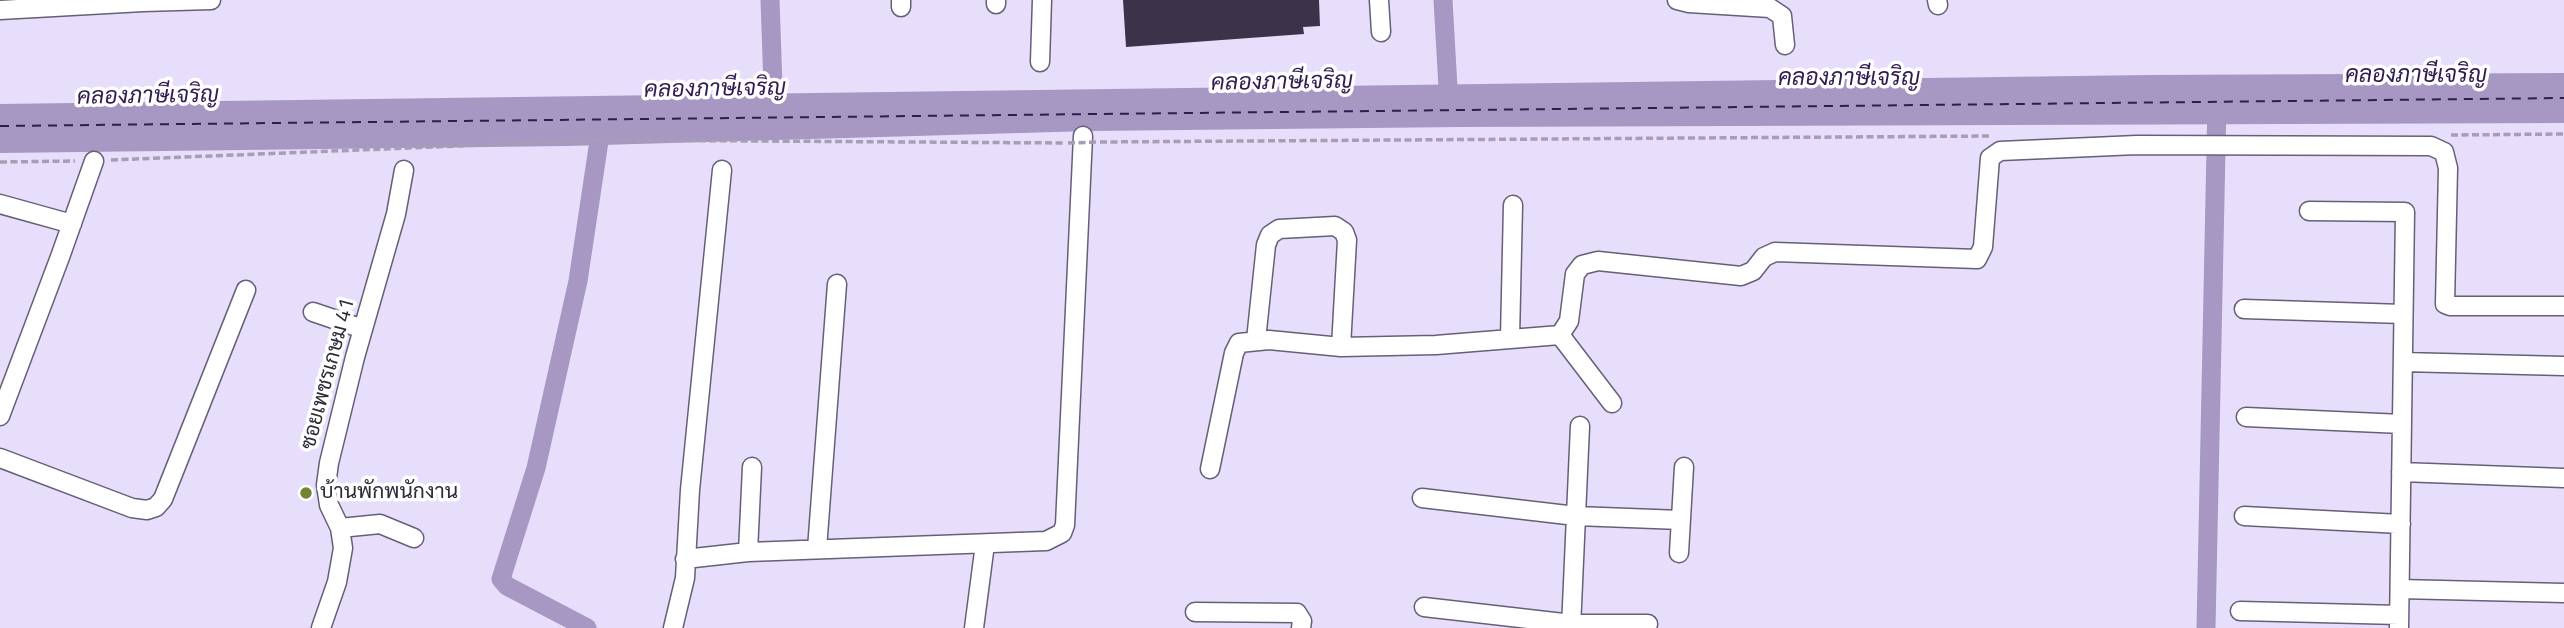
<!DOCTYPE html>
<meta charset="utf-8">
<style>
body{margin:0}
canvas{display:block;background:#e6defa}
</style>
<canvas width="2564" height="628"></canvas>
<script>
const context = document.querySelector('canvas').getContext('2d');
context.lineJoin = 'round';
function fillPath(path, color) { context.fillStyle = color; context.fill(path, 'evenodd'); }
const shape = rows => new Path2D(rows.map(r => 'M' + r).join(''));
function strokePath(path, color, width, dash) { context.strokeStyle = color; context.lineWidth = width; context.lineCap = dash ? 'butt' : 'round'; context.setLineDash(dash || []); context.stroke(path); }
function write(font, color, halo, rows, align = 'center') {
  context.font = font + ' "Titillium Web",Sarabun,sans-serif'; context.lineWidth = 7; context.setLineDash([]); context.textBaseline = 'middle'; context.strokeStyle = halo; context.fillStyle = color; for (const [text, x, y, turn = 0] of rows) {
    context.save(); context.translate(x, y); context.rotate((+turn || 0) * Math.PI / 180); context.textAlign = isNaN(turn) ? turn : align; if (halo) context.strokeText(text, 0, 0); context.fillText(text, 0, 0); context.restore();
  }
}
fillPath(shape([
 [2564,73,2564,123,1460,127,1090,131,566,146,0,153,0,104,2149,75]
]), '#a698c3');
strokePath(shape([
 [770,0,774,115],
 [1443,0,1449,105],
 [587,628,507,586,501,579,536,468,578,281,602,121],
 [2206,628,2217,101]
]), '#a698c3', 19);
strokePath(shape([
 [0,126,2564,98]
]), '#311b50', 2, [9, 7]);
fillPath(shape([
 [1123,0,1319,0,1320,26,1303,27,1304,34,1126,47]
]), '#3a334a');
const minor = shape([
 [901,0,901,7],
 [996,0,996,4],
 [1379,0,1381,32],
 [1677,0,1689,3,1770,8,1782,16,1785,45],
 [1937,0,1938,5],
 [143,2,211,0],
 [0,10,143,2,143,0],
 [1040,62,1042,0],
 [0,204,72,224],
 [2309,211,2405,212,2399,628],
 [2244,309,2403,314],
 [313,312,363,329],
 [1560,335,1612,403],
 [1510,338,1513,205],
 [1256,340,1266,245,1270,235,1279,229,1335,226,1344,232,1347,240,1341,347],
 [2403,362,2564,366],
 [0,416,60,257,94,161],
 [2246,417,2402,424],
 [0,458,132,508,147,510,156,507,163,499,246,290],
 [1210,469,1234,353,1239,343,1269,340,1341,347,1436,345,1560,335,1569,321,1575,274,1582,265,1598,261,1741,276,1753,271,1764,257,1775,252,1977,259,1983,247,1990,158,2000,151,2137,145,2431,146,2444,152,2448,168,2445,304,2450,306,2564,306],
 [2401,472,2564,478],
 [1422,498,1576,516,1681,520],
 [2244,516,2401,524],
 [340,528,380,524,414,538],
 [817,549,837,284],
 [748,552,752,467],
 [1679,553,1684,467],
 [685,559,748,552,1046,541,1062,533,1065,525,1083,136],
 [2400,589,2564,593],
 [1424,607,1572,624,1648,624],
 [2240,611,2399,615],
 [1195,612,1297,613,1302,621,1301,628],
 [321,628,337,582,343,548,340,528,329,505,326,485,329,463,355,357,396,214,404,170],
 [673,628,685,578,690,490,722,170],
 [974,628,985,544],
 [1571,628,1580,426]
]);
strokePath(minor, '#675f78', 21);
strokePath(shape([
 [2451,135,2564,134],
 [1100,142,1992,136],
 [111,160,607,140,1065,143],
 [0,162,75,161]
]), '#a59eb4', 3.5, [7, 3.5]);
strokePath(minor, '#fff', 18);
strokePath(shape([
 [1068,143,1098,142]
]), '#a59eb4', 3.5, [7, 3.5]);
for (const [x, y, r, color] of [
 [306,493,7,"#738433"]
]) { const dot = new Path2D(); dot.arc(x, y, r, 0, 2 * Math.PI); context.fillStyle = color; context.fill(dot); strokePath(dot, '#fff', 2.5); }
write('21px', '#2f2c37', '#fff', [
 ["ซอยเพชรเกษม 41",329,374,-75]
]);
write('21px', '#2f2c37', '#fff', [
 ["บ้านพักพนักงาน",320,493]
], 'left');
write('italic 23px', '#311b50', '#fff', [
 ["คลองภาษีเจริญ",2416,76],
 ["คลองภาษีเจริญ",1849,79],
 ["คลองภาษีเจริญ",1282,83,-1],
 ["คลองภาษีเจริญ",715,90,-1],
 ["คลองภาษีเจริญ",148,97,-1]
]);
</script>
